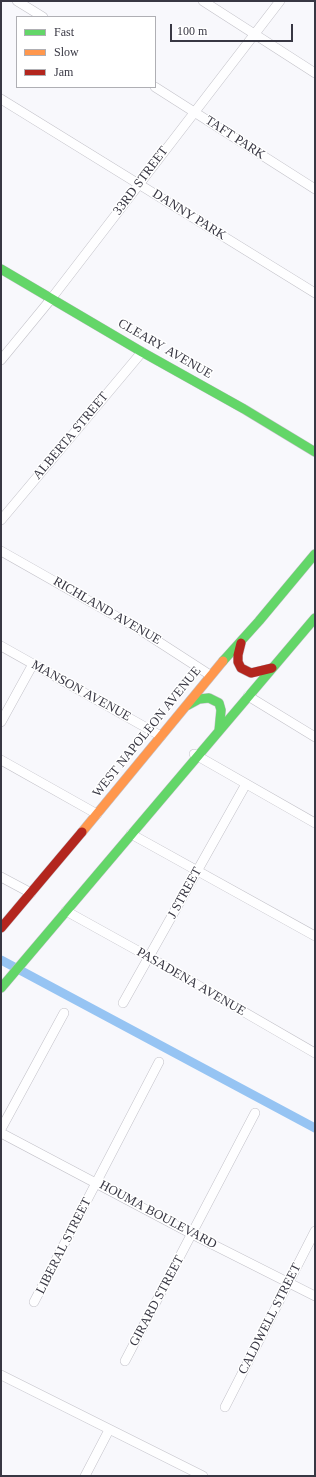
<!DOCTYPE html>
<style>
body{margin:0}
#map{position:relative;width:316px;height:1477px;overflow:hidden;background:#f8f8fc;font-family:"Times New Roman",serif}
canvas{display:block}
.frame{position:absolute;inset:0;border:2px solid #383743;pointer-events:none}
.legend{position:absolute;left:16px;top:16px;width:140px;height:72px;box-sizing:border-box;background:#fff;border:1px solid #afafb4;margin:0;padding:5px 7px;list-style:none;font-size:12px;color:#383743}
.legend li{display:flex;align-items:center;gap:8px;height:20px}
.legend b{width:20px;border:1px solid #afafb4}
.scale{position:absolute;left:170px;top:24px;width:123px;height:18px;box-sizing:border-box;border:2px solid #383743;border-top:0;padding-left:5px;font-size:12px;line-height:14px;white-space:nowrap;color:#383743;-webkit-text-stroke:3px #fff;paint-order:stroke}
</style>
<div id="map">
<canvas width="316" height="1477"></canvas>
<div class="frame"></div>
<ul class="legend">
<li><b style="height:5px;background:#63d668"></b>Fast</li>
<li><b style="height:5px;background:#ff974d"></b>Slow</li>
<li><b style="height:5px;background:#b3261e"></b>Jam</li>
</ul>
<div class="scale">100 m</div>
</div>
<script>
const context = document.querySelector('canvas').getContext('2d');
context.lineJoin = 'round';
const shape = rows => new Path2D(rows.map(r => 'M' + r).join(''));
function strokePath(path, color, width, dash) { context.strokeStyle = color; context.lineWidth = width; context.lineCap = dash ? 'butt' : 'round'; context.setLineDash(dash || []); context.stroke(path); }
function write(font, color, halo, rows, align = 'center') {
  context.font = font + ' "Times New Roman",serif'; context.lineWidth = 3; context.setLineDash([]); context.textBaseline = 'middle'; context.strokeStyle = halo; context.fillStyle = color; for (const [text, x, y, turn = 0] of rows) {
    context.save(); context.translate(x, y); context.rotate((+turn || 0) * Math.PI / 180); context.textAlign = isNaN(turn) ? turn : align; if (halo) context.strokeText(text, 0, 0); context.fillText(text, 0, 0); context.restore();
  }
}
strokePath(shape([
 [1,960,315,1128]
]), '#96c4f3', 9);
const street = shape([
 [17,1,43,17],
 [203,1,315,73],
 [155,87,315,189],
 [1,99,315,293],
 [1,360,51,299,280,1],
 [1,520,142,352],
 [1,551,142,631,210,675],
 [1,646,161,736],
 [248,696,315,737],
 [1,722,33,664],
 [194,754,315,823],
 [1,760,97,814],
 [131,834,315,936],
 [1,877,31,893],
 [66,911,149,957,315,1053],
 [123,1003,246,784],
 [1,1129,64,1013],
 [1,1133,192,1234,315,1296],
 [34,1302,159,1062],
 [125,1361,255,1113],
 [1,1375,203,1476],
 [225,1407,315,1231],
 [85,1476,109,1430]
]);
const fast = shape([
 [1,269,142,352,244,409,315,452],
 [223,661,259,621,315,554],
 [188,705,199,699,209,698,219,703,221,710,219,731],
 [1,988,315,618]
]);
const slow = shape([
 [82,832,223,661]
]);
const jam = shape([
 [241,643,238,655,238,662,241,668,251,673,272,668],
 [1,928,82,832]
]);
strokePath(street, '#c2c1c8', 10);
strokePath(fast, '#c2c1c8', 10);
strokePath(slow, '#c2c1c8', 10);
strokePath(jam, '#c2c1c8', 10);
strokePath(street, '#fefeff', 9);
strokePath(fast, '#63d668', 9);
strokePath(slow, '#ff974d', 9);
strokePath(jam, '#b3261e', 9);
write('13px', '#383743', '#fff', [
 ["TAFT PARK",235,138,33],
 ["33RD STREET",141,181,-53],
 ["DANNY PARK",189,215,32],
 ["CLEARY AVENUE",165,349,30],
 ["ALBERTA STREET",71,436,-50],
 ["RICHLAND AVENUE",107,611,30],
 ["MANSON AVENUE",81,691,29],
 ["WEST NAPOLEON AVENUE",147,732,-51],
 ["J STREET",185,893,-61],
 ["PASADENA AVENUE",191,982,30],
 ["HOUMA BOULEVARD",158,1215,28],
 ["LIBERAL STREET",64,1246,-63],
 ["GIRARD STREET",157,1301,-62],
 ["CALDWELL STREET",270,1319,-63]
]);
</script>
